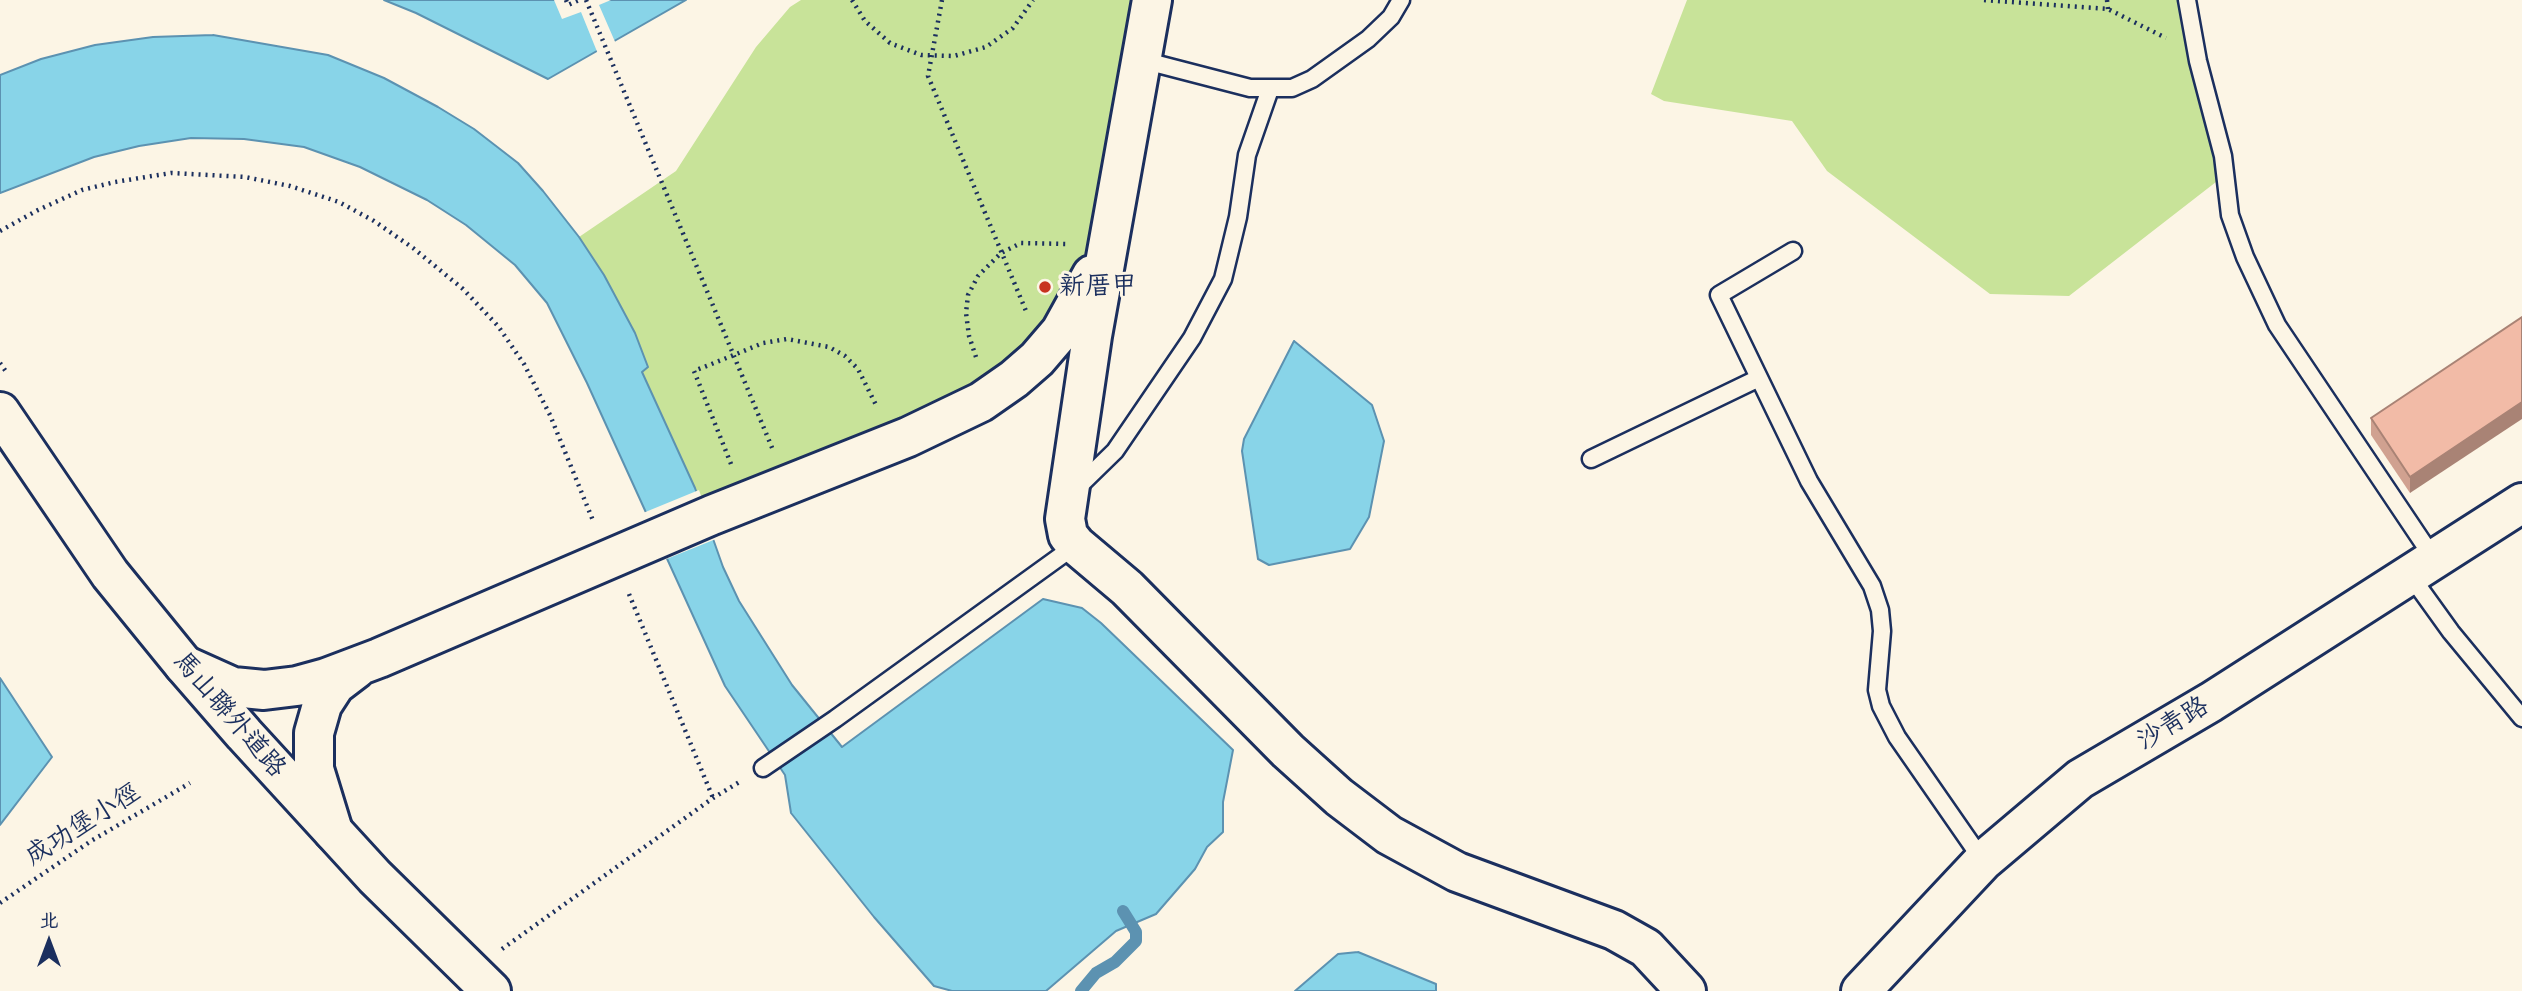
<!DOCTYPE html>
<meta charset="utf-8">
<style>
body{margin:0}
#map{position:relative;width:2522px;height:991px;overflow:hidden;background:#fcf5e5;font-family:"Shantell Sans","LXGW WenKai TC",sans-serif}
canvas{display:block}
.north{position:absolute;left:14px;top:907px;width:70px;height:70px;-webkit-text-stroke:5px #fcf5e5;paint-order:stroke;rotate:0deg;font-size:19px;font-weight:700;line-height:28px;text-align:center;color:#1b2f5e}
.north::after{content:'';display:block;margin:auto;width:24px;height:32px;background:#1b2f5e;clip-path:polygon(50% 0,100% 100%,50% 72%,0 100%)}
</style>
<div id="map">
<canvas width="2522" height="991"></canvas>
<div class="north">北</div>
</div>
<script>
const context = document.querySelector('canvas').getContext('2d');
context.lineJoin = 'round';
function fillPath(path, color) { context.fillStyle = color; context.fill(path, 'evenodd'); }
const shape = rows => new Path2D(rows.map(r => 'M' + r).join(''));
function strokePath(path, color, width, dash) { context.strokeStyle = color; context.lineWidth = width; context.lineCap = dash ? 'butt' : 'round'; context.setLineDash(dash || []); context.stroke(path); }
function write(font, color, halo, rows, align = 'center') {
  context.font = font + ' "Shantell Sans","LXGW WenKai TC",sans-serif'; context.lineWidth = 6; context.setLineDash([]); context.textBaseline = 'middle'; context.strokeStyle = halo; context.fillStyle = color; for (const [text, x, y, turn = 0] of rows) {
    context.save(); context.translate(x, y); context.rotate((+turn || 0) * Math.PI / 180); context.textAlign = isNaN(turn) ? turn : align; if (halo) context.strokeText(text, 0, 0); context.fillText(text, 0, 0); context.restore();
  }
}
fillPath(shape([
 [801,0,1152,0,1107,245,1037,359,706,518,695,488,579,237,676,171,756,47,790,7],
 [1687,0,2187,0,2225,175,2069,296,1990,294,1827,171,1792,121,1664,101,1651,94]
]), '#c8e399');
const water = shape([
 [384,0,686,0,548,79,416,13,384,0],
 [213,35,328,55,384,78,438,107,474,129,518,163,543,191,579,237,604,275,635,333,648,367,642,372,695,488,723,567,739,601,792,685,842,747,1043,599,1082,608,1101,623,1233,750,1223,802,1223,832,1207,847,1195,869,1156,914,1116,931,1046,991,952,991,934,986,874,917,791,813,785,775,725,686,587,383,547,303,515,265,466,225,427,200,360,167,304,147,244,139,191,138,139,146,94,157,0,193,0,75,41,59,95,45,153,37,213,35],
 [1294,341,1372,405,1384,441,1369,517,1350,549,1269,565,1258,559,1242,451,1244,439,1294,341],
 [0,678,52,757,0,825,0,678],
 [1358,952,1436,984,1436,991,1295,991,1338,954,1358,952]
]);
fillPath(water, '#88d4e8');
strokePath(water, '#5c92b1', 2);
fillPath(shape([
 [554,0,611,0,599,5,616,44,598,54,581,12,562,19],
 [699,490,716,539,664,560,643,513]
]), '#fcf5e5');
strokePath(shape([
 [1081,991,1096,973,1115,962,1136,941,1136,932,1123,911]
]), '#5c92b1', 12);
const service = shape([
 [2187,0,2198,61,2223,156,2230,215,2245,257,2277,325,2434,559],
 [1142,60,1250,88,1292,88,1312,79,1368,39,1391,17,1401,0],
 [1793,251,1719,295,1809,481,1872,586,1880,610,1882,631,1877,690,1881,706,1897,737,1983,861],
 [1591,459,1759,378],
 [1075,490,1115,451,1192,338,1223,279,1238,217,1247,155,1270,89],
 [2410,575,2451,632,2522,718],
 [763,768,835,719,1076,545]
]);
const tertiary = shape([
 [1152,0,1092,336,1065,519,1068,535,1076,545,1127,588,1288,751,1339,797,1389,835,1457,872,1614,930,1646,948,1686,991],
 [184,665,233,687,264,690,297,686,326,678,379,658,712,515,908,437,981,402,1014,379,1037,359,1061,331,1092,275],
 [333,831,314,769,314,733,322,705,335,685,356,669]
]);
const secondary = shape([
 [0,412,110,574,184,665,244,734,375,877,491,991],
 [1861,991,1983,861,2080,779,2211,702,2522,503]
]);
strokePath(service, '#1b2f5e', 21);
strokePath(tertiary, '#1b2f5e', 44);
strokePath(secondary, '#1b2f5e', 44);
strokePath(shape([
 [566,0,568,5,579,0],
 [586,0,773,450],
 [852,0,865,21,890,43,921,55,954,56,986,47,1013,28,1033,0],
 [942,0,928,76,1026,311],
 [1984,0,2108,9,2166,38],
 [2107,0,2108,9],
 [0,231,38,210,82,190,115,182,171,173,245,177,290,186,339,202,374,221,413,248,463,289,498,326,524,364,550,415,594,523],
 [976,357,969,336,966,313,968,295,978,276,1001,253,1021,243,1068,244],
 [0,363,7,373],
 [731,464,694,371,734,355,763,343,787,339,829,347,845,356,858,369,877,407],
 [629,594,713,798],
 [0,903,91,841,190,783],
 [502,949,713,798,741,781]
]), '#1b2f5e', 4.5, [2, 5]);
strokePath(service, '#fcf5e5', 16);
strokePath(tertiary, '#fcf5e5', 38);
strokePath(secondary, '#fcf5e5', 38);
fillPath(shape([
 [2522,317,2410,493,2371,435,2371,418]
]), '#d0a190');
fillPath(shape([
 [2522,402,2522,419,2410,493,2410,477]
]), '#a98375');
const building = shape([
 [2522,317,2522,402,2410,477,2371,418,2522,317]
]);
fillPath(building, '#f2bba7');
strokePath(building, '#a98375', 2);
for (const [x, y, r, color] of [
 [1045,287,7,"#c8321e"]
]) { const dot = new Path2D(); dot.arc(x, y, r, 0, 2 * Math.PI); context.fillStyle = color; context.fill(dot); strokePath(dot, '#fcf5e5', 2.5); }
write('26px', '#1b2f5e', '#fcf5e5', [
 ["新厝甲",1059,287]
], 'left');
write('26px', '#1b2f5e', '#fcf5e5', [
 ["馬山聯外道路",229,715,49],
 ["沙青路",2173,724,-31],
 ["成功堡小徑",83,825,-32]
]);
</script>
